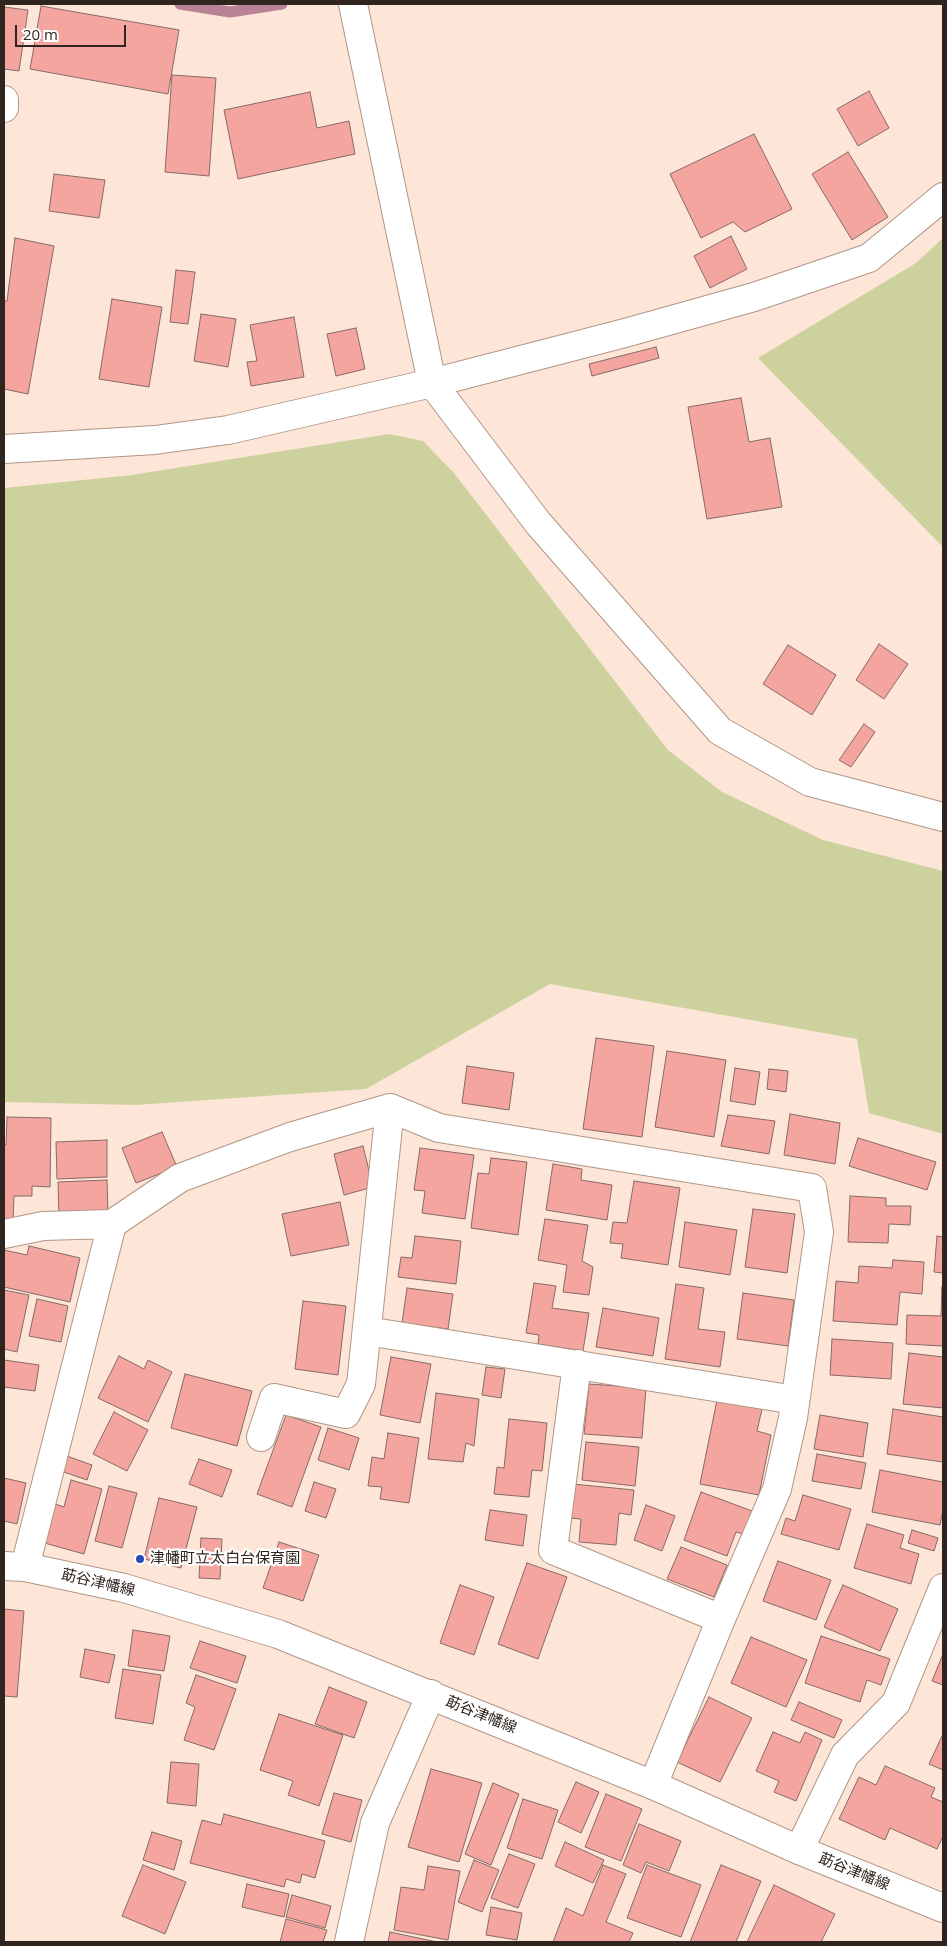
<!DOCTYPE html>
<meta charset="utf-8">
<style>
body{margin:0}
#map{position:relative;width:947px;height:1946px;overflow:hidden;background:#fde6d8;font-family:"Open Sans",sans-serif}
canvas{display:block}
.frame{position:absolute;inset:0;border:5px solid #2f241e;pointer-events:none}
.scale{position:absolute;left:15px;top:25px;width:111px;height:22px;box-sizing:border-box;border:2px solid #2f241e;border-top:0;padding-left:6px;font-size:15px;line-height:18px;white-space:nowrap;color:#2f241e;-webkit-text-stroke:4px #fff;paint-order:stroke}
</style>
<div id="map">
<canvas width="947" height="1946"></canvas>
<div class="frame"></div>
<div class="scale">20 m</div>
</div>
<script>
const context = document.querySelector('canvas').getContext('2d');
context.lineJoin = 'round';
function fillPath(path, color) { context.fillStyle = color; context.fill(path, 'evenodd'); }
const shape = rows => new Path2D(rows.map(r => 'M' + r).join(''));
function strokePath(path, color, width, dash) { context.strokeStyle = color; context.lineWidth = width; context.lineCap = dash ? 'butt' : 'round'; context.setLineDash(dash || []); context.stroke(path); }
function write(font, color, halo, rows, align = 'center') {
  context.font = font + ' "Open Sans","Noto Sans JP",sans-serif'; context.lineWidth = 4.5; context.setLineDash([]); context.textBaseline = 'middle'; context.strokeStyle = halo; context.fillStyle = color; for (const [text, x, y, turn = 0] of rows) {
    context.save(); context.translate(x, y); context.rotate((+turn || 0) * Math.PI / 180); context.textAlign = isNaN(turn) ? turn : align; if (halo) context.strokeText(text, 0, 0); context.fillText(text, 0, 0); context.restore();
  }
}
fillPath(shape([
 [943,238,943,547,758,358,916,263],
 [389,434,423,441,454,473,668,750,722,792,823,840,943,871,943,1134,869,1113,857,1039,550,984,366,1089,135,1105,4,1102,4,488,132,475]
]), '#ccd19d');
strokePath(shape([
 [180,4,230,12,282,4]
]), '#ba8296', 11);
const building = shape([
 [41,6,179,30,168,94,30,69,41,6],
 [4,7,28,10,19,71,4,69,4,7],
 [172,75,216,78,209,176,165,172,172,75],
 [869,91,889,128,858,146,837,109,869,91],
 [310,92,317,128,349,121,355,154,238,179,224,110,310,92],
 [754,134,792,209,745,232,733,222,701,238,670,174,754,134],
 [848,152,888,217,852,240,812,174,848,152],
 [54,174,105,180,99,218,49,211,54,174],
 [731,236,747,269,710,288,694,256,731,236],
 [15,238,54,246,28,394,4,389,4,301,7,301,15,238],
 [176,270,195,272,188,324,170,322,176,270],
 [112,299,162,307,149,387,99,379,112,299],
 [201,314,236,319,228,367,194,361,201,314],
 [294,317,304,377,251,386,247,362,257,361,250,325,294,317],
 [356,328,365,369,336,376,327,334,356,328],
 [656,347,659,358,592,376,589,364,656,347],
 [741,398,749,442,770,438,782,507,707,519,688,407,741,398],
 [879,644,908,664,884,699,856,680,879,644],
 [788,645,836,675,812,715,763,684,788,645],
 [864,724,875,732,851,767,839,760,864,724],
 [596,1038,654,1046,642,1137,583,1129,596,1038],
 [667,1051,726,1060,714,1137,655,1127,667,1051],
 [467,1066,514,1073,509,1110,462,1103,467,1066],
 [735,1068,760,1072,755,1105,730,1101,735,1068],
 [769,1069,788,1071,786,1092,767,1089,769,1069],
 [790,1114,840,1123,835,1164,784,1155,790,1114],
 [728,1115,775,1121,769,1154,721,1146,728,1115],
 [7,1117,51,1118,50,1187,32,1186,32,1196,14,1196,13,1220,4,1220,4,1145,6,1145,7,1117],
 [162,1132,177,1167,136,1183,122,1148,162,1132],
 [858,1138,936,1162,927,1190,849,1166,858,1138],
 [107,1140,107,1177,57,1179,56,1142,107,1140],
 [363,1146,373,1187,344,1195,334,1154,363,1146],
 [420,1148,474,1155,465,1219,422,1213,425,1191,414,1190,420,1148],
 [491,1158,527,1162,518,1235,471,1228,478,1173,489,1174,491,1158],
 [553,1164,582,1169,581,1180,612,1185,607,1220,546,1210,553,1164],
 [107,1180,108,1215,59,1217,58,1182,107,1180],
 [634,1181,680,1188,668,1265,621,1258,623,1244,610,1243,613,1222,627,1223,634,1181],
 [850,1196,886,1198,886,1206,911,1206,910,1225,889,1224,888,1243,848,1242,850,1196],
 [340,1202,349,1245,291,1256,282,1214,340,1202],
 [753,1209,795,1214,787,1273,745,1267,753,1209],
 [545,1219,588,1225,582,1261,593,1267,589,1295,563,1292,567,1265,538,1260,545,1219],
 [685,1222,737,1230,730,1275,679,1267,685,1222],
 [415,1236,461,1241,456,1284,398,1277,401,1257,412,1258,415,1236],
 [937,1236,943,1237,943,1273,934,1272,937,1236],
 [29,1246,80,1258,70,1302,4,1287,4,1250,27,1255,29,1246],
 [893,1260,924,1262,922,1294,900,1292,897,1325,833,1321,836,1281,858,1283,859,1266,892,1268,893,1260],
 [534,1283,556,1286,552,1308,589,1313,583,1351,538,1344,539,1335,526,1333,534,1283],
 [676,1284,704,1288,698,1329,725,1332,720,1367,665,1359,676,1284],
 [942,1287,943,1346,906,1344,907,1315,941,1316,942,1287],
 [407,1288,453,1294,448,1329,402,1323,407,1288],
 [4,1290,29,1295,17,1352,4,1349,4,1290],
 [743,1293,794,1300,788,1346,737,1339,743,1293],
 [37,1299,68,1306,61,1342,29,1336,37,1299],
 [303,1301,346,1306,338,1375,295,1369,303,1301],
 [603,1308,659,1318,653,1356,596,1347,603,1308],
 [832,1339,893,1343,891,1379,830,1375,832,1339],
 [909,1353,943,1357,943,1408,903,1404,909,1353],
 [119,1356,144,1369,148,1360,172,1372,148,1422,98,1398,119,1356],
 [391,1357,431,1364,420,1423,380,1415,391,1357],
 [4,1360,39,1365,35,1391,4,1387,4,1360],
 [486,1367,505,1369,501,1398,482,1395,486,1367],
 [185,1374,252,1391,237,1446,171,1428,185,1374],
 [589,1384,646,1388,642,1438,584,1434,589,1384],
 [436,1393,479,1399,474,1446,466,1443,463,1462,428,1459,436,1393],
 [717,1400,762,1409,757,1431,771,1435,759,1495,700,1484,717,1400],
 [893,1409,943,1417,943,1462,887,1454,893,1409],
 [114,1412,148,1430,127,1471,93,1454,114,1412],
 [286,1415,321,1427,292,1507,257,1494,286,1415],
 [820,1415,868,1423,863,1457,814,1449,820,1415],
 [509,1419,547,1423,542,1471,532,1470,529,1497,494,1494,497,1467,504,1468,509,1419],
 [328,1428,359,1438,349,1470,318,1460,328,1428],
 [388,1433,419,1438,409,1503,380,1499,382,1487,368,1486,372,1457,384,1459,388,1433],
 [586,1442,639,1447,635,1486,582,1480,586,1442],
 [817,1454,866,1463,861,1489,812,1481,817,1454],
 [64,1455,92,1465,87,1480,58,1470,64,1455],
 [199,1459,232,1470,222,1497,189,1484,199,1459],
 [880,1470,943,1482,943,1510,940,1525,872,1512,880,1470],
 [4,1478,26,1483,17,1524,4,1521,4,1478],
 [71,1480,102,1489,84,1554,41,1542,52,1503,64,1507,71,1480],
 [314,1482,336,1489,326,1518,305,1511,314,1482],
 [573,1484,634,1490,631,1515,619,1513,616,1545,579,1542,581,1519,569,1518,573,1484],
 [109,1486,137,1493,122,1548,95,1541,109,1486],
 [701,1492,752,1511,743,1534,736,1532,727,1556,684,1540,701,1492],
 [803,1495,851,1509,839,1550,781,1534,786,1518,795,1521,803,1495],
 [159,1498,197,1507,181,1568,144,1559,159,1498],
 [646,1505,675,1516,662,1551,634,1540,646,1505],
 [490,1510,527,1515,523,1546,485,1540,490,1510],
 [867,1524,904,1535,900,1548,919,1554,911,1584,854,1568,867,1524],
 [912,1530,938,1538,934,1551,908,1543,912,1530],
 [201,1538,222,1539,220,1579,199,1578,201,1538],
 [279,1542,319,1555,303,1601,263,1588,279,1542],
 [681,1547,727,1565,714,1597,667,1579,681,1547],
 [778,1561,831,1580,816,1620,763,1601,778,1561],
 [527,1563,567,1577,538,1659,498,1644,527,1563],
 [460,1585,494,1597,474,1655,440,1643,460,1585],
 [843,1585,898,1609,880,1651,824,1627,843,1585],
 [4,1609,24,1611,17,1697,4,1696,4,1609],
 [133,1630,170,1636,164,1671,128,1666,133,1630],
 [821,1636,890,1659,881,1685,867,1680,860,1702,805,1683,821,1636],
 [751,1637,807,1660,786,1707,731,1683,751,1637],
 [200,1641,246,1656,237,1683,190,1668,200,1641],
 [85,1649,115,1655,109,1683,80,1677,85,1649],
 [943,1654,943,1685,932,1681,943,1654],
 [123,1669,161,1675,153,1724,115,1718,123,1669],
 [196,1675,236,1689,214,1750,184,1740,195,1707,186,1703,196,1675],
 [329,1687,367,1702,354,1738,315,1724,329,1687],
 [709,1697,752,1718,720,1782,677,1762,709,1697],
 [799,1702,842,1720,834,1738,791,1720,799,1702],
 [279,1714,343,1735,319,1806,288,1795,293,1781,260,1770,279,1714],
 [773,1732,800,1743,805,1732,822,1740,796,1801,774,1792,779,1781,756,1771,773,1732],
 [943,1734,943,1770,929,1764,943,1734],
 [171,1762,199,1764,196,1806,167,1803,171,1762],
 [885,1766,935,1788,931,1797,943,1802,943,1836,937,1849,890,1828,885,1840,839,1819,859,1777,876,1785,885,1766],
 [431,1769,482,1783,459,1862,408,1847,431,1769],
 [576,1782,599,1792,581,1833,558,1822,576,1782],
 [493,1783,519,1794,491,1865,465,1854,493,1783],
 [334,1793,362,1800,351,1842,322,1834,334,1793],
 [606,1794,642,1809,621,1861,585,1847,606,1794],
 [523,1799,558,1810,542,1859,507,1848,523,1799],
 [224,1814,325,1841,315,1878,302,1874,300,1883,286,1879,284,1887,190,1863,202,1820,221,1825,224,1814],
 [639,1824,681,1841,669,1871,646,1862,641,1873,623,1865,639,1824],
 [152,1832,182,1841,174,1870,143,1860,152,1832],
 [565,1842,604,1860,593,1883,555,1866,565,1842],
 [509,1854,535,1864,518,1908,491,1898,509,1854],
 [474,1860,499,1870,482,1912,458,1902,474,1860],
 [143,1865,186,1882,165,1934,122,1916,143,1865],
 [603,1865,626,1874,606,1922,633,1933,629,1942,553,1942,566,1908,583,1916,603,1865],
 [647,1865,701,1885,681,1937,627,1918,647,1865],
 [721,1865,761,1881,736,1942,690,1942,721,1865],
 [428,1866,460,1871,448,1940,394,1930,401,1887,424,1890,428,1866],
 [247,1884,289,1894,284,1917,242,1907,247,1884],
 [774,1885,835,1914,821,1942,747,1942,774,1885],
 [292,1895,331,1906,325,1928,286,1917,292,1895],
 [491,1907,522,1913,517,1940,486,1935,491,1907],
 [286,1919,327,1930,323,1942,280,1942,286,1919],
 [390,1932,437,1942,388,1942,390,1932]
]);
fillPath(building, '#f4a5a0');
strokePath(building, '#876966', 1);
const street = shape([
 [4,100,4,108],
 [4,1234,43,1226,112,1224],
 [367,1331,795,1400],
 [577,1364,553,1550,721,1619],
 [261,1437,274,1398,346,1414,361,1384,390,1108],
 [25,1567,112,1224,180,1178,290,1137,390,1108,439,1128,812,1188,819,1232,793,1418,777,1489,721,1619,653,1785],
 [799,1850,845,1755,896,1703,943,1588]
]);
const secondary = shape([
 [353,4,432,383,538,523,720,731,810,782,943,817],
 [4,449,155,440,228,430,432,383,625,333,754,297,869,258,943,197],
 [4,1566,25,1567,124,1588,278,1634,653,1785,799,1850,943,1908],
 [349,1942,375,1823,431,1694]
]);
strokePath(street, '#b09686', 30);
strokePath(secondary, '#b09686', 30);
strokePath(street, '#fff', 28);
strokePath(secondary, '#fff', 28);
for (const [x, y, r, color] of [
 [140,1559,5,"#234bb9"]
]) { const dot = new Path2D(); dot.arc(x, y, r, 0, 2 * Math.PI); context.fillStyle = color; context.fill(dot); strokePath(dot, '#fff', 2); }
write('15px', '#2f241e', '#fff', [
 ["津幡町立太白台保育園",150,1559]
], 'left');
write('15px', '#2f241e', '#fff', [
 ["莇谷津幡線",98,1583,13],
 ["莇谷津幡線",481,1715,22],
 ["莇谷津幡線",854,1872,22]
]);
</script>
